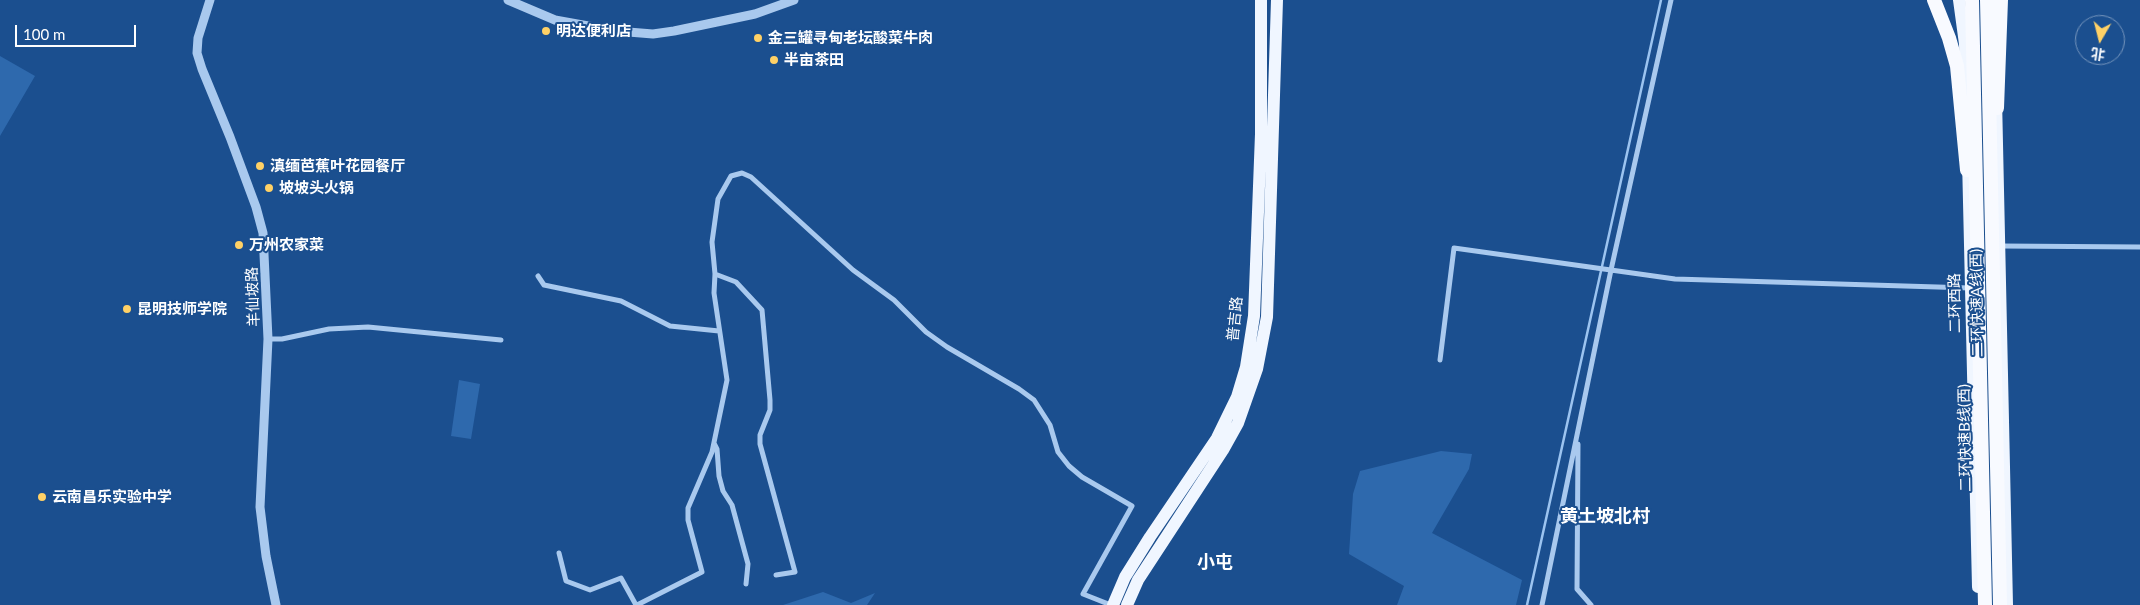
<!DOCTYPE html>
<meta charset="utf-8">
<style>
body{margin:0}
#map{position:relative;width:2140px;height:605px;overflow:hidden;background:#1b4f8f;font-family:Lato,"Noto Sans SC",sans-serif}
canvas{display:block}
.north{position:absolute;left:2075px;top:15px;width:50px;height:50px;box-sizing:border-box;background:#1b4f8f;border:1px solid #7695bc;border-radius:50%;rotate:188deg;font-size:14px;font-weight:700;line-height:20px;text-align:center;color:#fff}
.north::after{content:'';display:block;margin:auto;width:18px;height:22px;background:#ffd166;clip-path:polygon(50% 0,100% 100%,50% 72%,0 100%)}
.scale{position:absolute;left:15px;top:25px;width:121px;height:22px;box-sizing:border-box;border:2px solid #fff;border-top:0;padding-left:6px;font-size:15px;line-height:18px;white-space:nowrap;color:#fff;-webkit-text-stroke:4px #1b4f8f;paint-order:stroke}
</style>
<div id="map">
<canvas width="2140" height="605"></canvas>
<div class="north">北</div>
<div class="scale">100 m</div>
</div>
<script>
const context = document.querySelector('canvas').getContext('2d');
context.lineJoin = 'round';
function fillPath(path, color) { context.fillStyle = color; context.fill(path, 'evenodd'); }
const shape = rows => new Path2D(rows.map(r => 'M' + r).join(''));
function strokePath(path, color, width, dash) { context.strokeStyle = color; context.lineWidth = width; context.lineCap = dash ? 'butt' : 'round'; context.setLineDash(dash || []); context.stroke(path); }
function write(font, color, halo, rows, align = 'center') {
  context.font = font + ' Lato,"Noto Sans SC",sans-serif'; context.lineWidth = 4; context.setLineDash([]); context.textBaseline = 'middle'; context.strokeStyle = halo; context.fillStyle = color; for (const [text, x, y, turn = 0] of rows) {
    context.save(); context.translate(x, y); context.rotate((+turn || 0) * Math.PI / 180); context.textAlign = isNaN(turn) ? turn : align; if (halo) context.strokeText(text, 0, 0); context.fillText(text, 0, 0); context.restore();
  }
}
fillPath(shape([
 [0,56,35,76,0,136],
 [459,380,480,384,471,439,451,436],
 [1441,451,1472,454,1469,469,1432,533,1522,580,1516,605,1397,605,1404,586,1349,554,1353,494,1360,471],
 [823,592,851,603,875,593,867,605,783,605]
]), '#2e69ad');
strokePath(shape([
 [1527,605,1661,0]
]), '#9cc4f0', 2.5);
strokePath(shape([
 [2001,246,2140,247],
 [715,274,736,282,762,310,770,400,770,410,760,435,760,444,795,572,776,575],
 [538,276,544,285,621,301,670,326,719,331],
 [268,339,282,339,329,329,368,327,501,340],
 [1440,360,1454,248,1675,279,1970,288],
 [714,443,717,449,719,476,723,491,732,505,748,564,746,584],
 [1578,444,1577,589,1591,605],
 [1560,517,1578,517],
 [559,553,566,581,590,590,621,578,636,605],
 [637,605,702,572,688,520,688,508,712,452,727,380,714,293,715,274,712,242,718,199,731,176,742,173,751,177,853,270,894,300,926,332,947,347,1019,389,1034,400,1050,425,1058,452,1069,466,1082,477,1132,506,1083,594,1111,605],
 [1542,605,1611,270,1671,0]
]), '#a9c9ee', 5);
strokePath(shape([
 [210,0,198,38,197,53,202,69,230,137,256,207,263,233,268,339,260,507,266,556,276,605],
 [508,0,555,20,616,31,653,34,674,31,755,14,794,0]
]), '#a9c9ee', 9);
strokePath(shape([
 [1959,0,1965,44,1967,112],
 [1996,98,2007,605],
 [1968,159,1978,587],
 [1113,605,1125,577,1150,537,1217,438,1237,397,1246,367,1254,316,1261,134,1261,0],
 [1127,605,1138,580,1223,450,1238,423,1257,369,1267,317,1277,0]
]), '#f0f6ff', 12);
strokePath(shape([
 [1934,0,1949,38,1957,66,1967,170],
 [1972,0,1985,605],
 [1987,0,2000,605],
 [1997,108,2001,0]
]), '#f8faff', 14);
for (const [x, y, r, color] of [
 [546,31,5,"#ffd166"],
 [758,38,5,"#ffd166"],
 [774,60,5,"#ffd166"],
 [260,166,5,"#ffd166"],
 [269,188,5,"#ffd166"],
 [239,245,5,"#ffd166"],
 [127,309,5,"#ffd166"],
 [42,497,5,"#ffd166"]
]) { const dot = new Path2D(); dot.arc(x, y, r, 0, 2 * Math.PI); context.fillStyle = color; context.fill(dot); strokePath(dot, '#1b4f8f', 2); }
write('bold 15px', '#fff', '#1b4f8f', [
 ["明达便利店",556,31],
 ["金三罐寻甸老坛酸菜牛肉",768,38],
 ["半亩茶田",784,60],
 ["滇缅芭蕉叶花园餐厅",270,166],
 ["坡坡头火锅",279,188],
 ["万州农家菜",249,245],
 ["昆明技师学院",137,309],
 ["云南昌乐实验中学",52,497]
], 'left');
write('15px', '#fff', '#1b4f8f', [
 ["羊仙坡路",253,297,-92],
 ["二环西路",1955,303,-91],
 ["二环快速A线(西)",1977,303,-91],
 ["普吉路",1235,319,-84],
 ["二环快速B线(西)",1965,438,-91]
]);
write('bold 18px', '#fff', '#1b4f8f', [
 ["黄土坡北村",1605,516],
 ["小屯",1215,562]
]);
</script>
